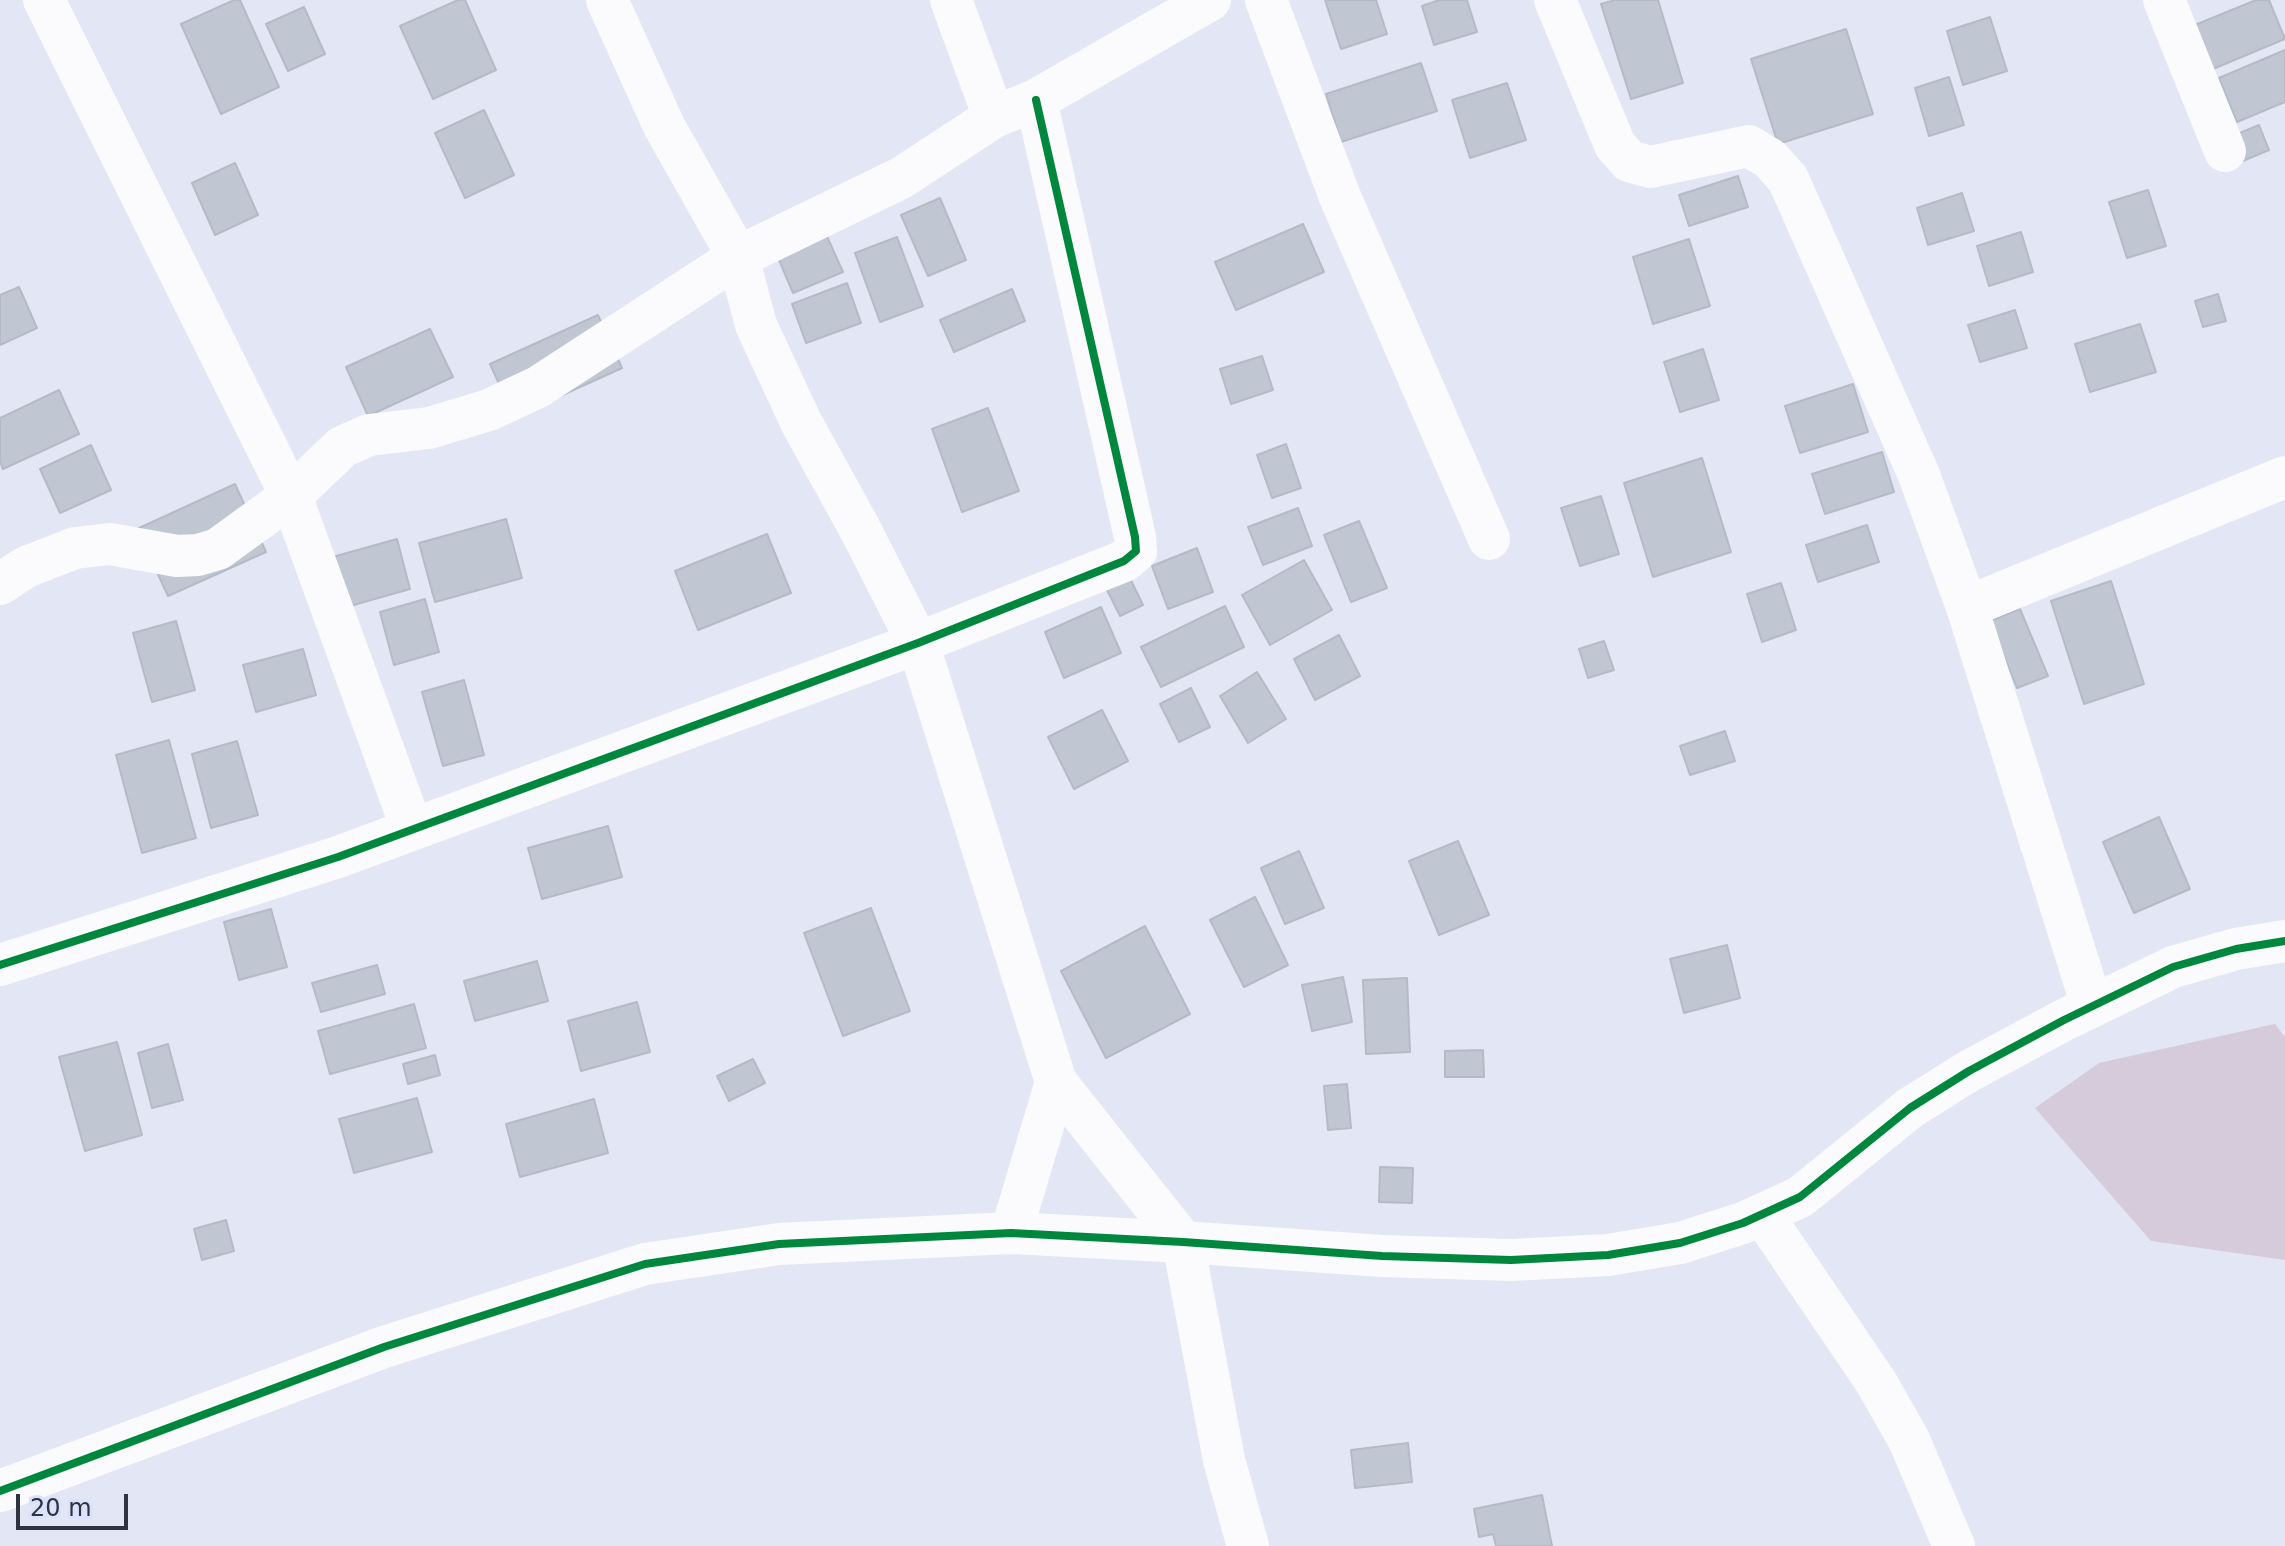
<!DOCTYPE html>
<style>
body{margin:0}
#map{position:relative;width:2285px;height:1546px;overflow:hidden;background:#e3e6f4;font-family:"DejaVu Sans",sans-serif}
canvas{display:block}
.scale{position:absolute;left:16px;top:1494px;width:112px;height:36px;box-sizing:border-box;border:4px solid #2f323f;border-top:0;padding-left:10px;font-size:24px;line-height:28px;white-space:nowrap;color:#2f323f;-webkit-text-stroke:6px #dbe2fc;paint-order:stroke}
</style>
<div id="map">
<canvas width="2285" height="1546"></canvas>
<div class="scale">20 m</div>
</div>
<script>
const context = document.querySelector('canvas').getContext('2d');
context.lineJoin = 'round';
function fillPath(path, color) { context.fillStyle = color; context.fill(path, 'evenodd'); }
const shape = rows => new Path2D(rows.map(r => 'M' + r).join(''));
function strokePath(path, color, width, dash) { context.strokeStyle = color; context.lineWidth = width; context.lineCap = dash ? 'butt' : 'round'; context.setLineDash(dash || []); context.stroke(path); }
fillPath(shape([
 [2275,1024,2285,1037,2285,1260,2151,1241,2035,1108,2099,1063]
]), '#d5cbdb');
const building = shape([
 [234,0,240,0,279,87,221,114,181,24,234,0],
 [458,0,465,0,496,70,433,99,400,26,458,0],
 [1325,0,1376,0,1387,34,1341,49,1325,0],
 [1439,0,1467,0,1477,32,1434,45,1422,6,1439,0],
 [1615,0,1658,0,1683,83,1631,99,1601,4,1615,0],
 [2256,0,2269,0,2285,39,2213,69,2195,25,2256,0],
 [304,7,325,54,288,71,266,24,304,7],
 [1990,17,2007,71,1963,85,1947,31,1990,17],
 [1846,29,1873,114,1778,144,1751,59,1846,29],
 [2285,50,2285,102,2237,122,2219,78,2285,50],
 [1421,63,1437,111,1341,142,1326,94,1421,63],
 [1949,77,1964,125,1929,136,1915,88,1949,77],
 [1507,83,1526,140,1470,158,1452,100,1507,83],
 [484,110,514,175,465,198,435,133,484,110],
 [2259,125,2269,150,2238,163,2228,138,2259,125],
 [235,163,258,215,215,235,192,183,235,163],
 [1738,176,1748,207,1689,226,1679,195,1738,176],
 [2148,190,2166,246,2127,258,2109,202,2148,190],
 [1962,193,1974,231,1928,245,1917,208,1962,193],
 [940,198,966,260,928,276,901,215,940,198],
 [1303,224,1324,272,1236,310,1215,262,1303,224],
 [825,232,843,272,793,293,776,253,825,232],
 [2021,232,2033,272,1989,286,1977,246,2021,232],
 [897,237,923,306,880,322,855,253,897,237],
 [1689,239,1710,306,1653,324,1633,257,1689,239],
 [847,283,861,323,806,343,792,304,847,283],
 [19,287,37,328,0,345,0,295,19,287],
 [1012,289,1025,321,954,352,940,320,1012,289],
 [2218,294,2226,321,2203,327,2195,301,2218,294],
 [2015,310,2027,348,1980,362,1968,325,2015,310],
 [598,315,622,368,514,417,490,364,598,315],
 [2140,324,2156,372,2090,392,2075,344,2140,324],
 [430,329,453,377,368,416,346,367,430,329],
 [1703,349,1719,400,1680,412,1664,362,1703,349],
 [1262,356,1273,390,1231,404,1220,369,1262,356],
 [1853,384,1868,432,1800,453,1785,406,1853,384],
 [59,390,79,434,3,469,0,462,0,418,59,390],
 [988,408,1019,491,962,512,932,429,988,408],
 [1286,444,1301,488,1272,498,1257,455,1286,444],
 [91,445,111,490,60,513,40,469,91,445],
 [1882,452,1894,492,1825,514,1812,474,1882,452],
 [1702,458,1731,552,1653,577,1624,483,1702,458],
 [235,484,266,552,168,596,137,529,235,484],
 [1601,496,1619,554,1580,566,1561,508,1601,496],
 [1298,508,1312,546,1263,565,1248,527,1298,508],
 [506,519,522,578,435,602,419,543,506,519],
 [1359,521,1387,588,1351,602,1324,535,1359,521],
 [1867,525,1879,562,1818,582,1806,545,1867,525],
 [767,534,791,593,698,630,675,571,767,534],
 [397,539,410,589,343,608,329,558,397,539],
 [1197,548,1213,592,1168,609,1152,566,1197,548],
 [1304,560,1332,610,1270,645,1242,595,1304,560],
 [1125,568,1143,605,1120,616,1102,580,1125,568],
 [2111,581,2144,684,2084,704,2051,601,2111,581],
 [1781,583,1796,630,1762,642,1747,594,1781,583],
 [425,599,439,652,394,665,380,612,425,599],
 [1225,606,1244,647,1161,687,1141,647,1225,606],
 [1101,607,1121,653,1064,678,1045,632,1101,607],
 [2020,609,2048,676,2017,688,1990,621,2020,609],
 [176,621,195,690,152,702,133,633,176,621],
 [1339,635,1360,676,1315,700,1294,659,1339,635],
 [1604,641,1614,670,1588,678,1579,649,1604,641],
 [303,649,316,695,256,712,243,665,303,649],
 [1257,672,1286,719,1248,743,1220,696,1257,672],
 [464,680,484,755,443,766,422,692,464,680],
 [1191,688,1210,727,1179,742,1160,704,1191,688],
 [1102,710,1128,761,1074,789,1048,737,1102,710],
 [1725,731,1735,761,1690,775,1680,746,1725,731],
 [169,740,196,838,142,853,116,755,169,740],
 [237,741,258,815,211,828,192,754,237,741],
 [2159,817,2190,889,2134,913,2103,842,2159,817],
 [608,826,622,877,542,899,528,848,608,826],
 [1458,841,1489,915,1439,935,1409,861,1458,841],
 [1299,851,1324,908,1285,924,1261,868,1299,851],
 [1255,897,1288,965,1244,987,1210,920,1255,897],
 [871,908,910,1011,843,1036,804,933,871,908],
 [271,909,287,967,239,980,224,922,271,909],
 [1145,926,1190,1014,1106,1058,1061,971,1145,926],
 [1727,945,1740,998,1684,1013,1670,959,1727,945],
 [537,961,548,1001,475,1021,464,981,537,961],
 [377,965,385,994,321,1012,312,983,377,965],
 [1343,977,1352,1022,1312,1031,1302,985,1343,977],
 [1407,978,1410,1052,1366,1054,1363,980,1407,978],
 [637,1002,650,1052,581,1071,568,1021,637,1002],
 [414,1004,426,1048,330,1074,318,1031,414,1004],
 [117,1042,142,1135,85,1151,59,1057,117,1042],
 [168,1044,183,1100,152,1108,138,1053,168,1044],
 [1483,1050,1484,1077,1445,1077,1445,1051,1483,1050],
 [435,1055,440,1075,408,1084,403,1064,435,1055],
 [753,1059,765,1083,729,1101,717,1076,753,1059],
 [1347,1084,1351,1128,1328,1130,1324,1086,1347,1084],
 [417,1098,432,1152,354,1173,339,1119,417,1098],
 [594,1099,608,1153,520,1177,506,1124,594,1099],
 [1380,1167,1413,1168,1412,1203,1379,1202,1380,1167],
 [226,1220,234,1251,202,1260,194,1229,226,1220],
 [1408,1443,1412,1482,1355,1488,1351,1450,1408,1443],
 [1542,1495,1552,1546,1496,1546,1493,1534,1479,1537,1474,1509,1542,1495]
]);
fillPath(building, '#c1c7d2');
strokePath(building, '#b4bbc6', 2);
strokePath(shape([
 [44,0,291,496,412,829],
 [607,0,664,126,738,257,756,325,801,422,860,529,918,643,1056,1082,1011,1233],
 [951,0,994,117],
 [1266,0,1340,197,1489,539],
 [1555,0,1615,145,1629,161,1650,167,1749,146,1770,159,1788,179,1919,475,1967,607,2092,1006],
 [2164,0,2225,151],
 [0,584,26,567,75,548,110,544,177,556,198,555,218,549,291,496,342,447,369,435,429,428,489,410,538,387,738,257,901,178,994,117,1036,100,1210,0],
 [1967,607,2285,477],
 [0,965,338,857,918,643,1124,561,1136,551,1135,537,1036,100],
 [1056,1082,1183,1242,1224,1460,1248,1546],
 [1762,1214,1876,1382,1909,1440,1954,1546],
 [0,1491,384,1347,645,1264,779,1244,1011,1233,1183,1242,1382,1256,1511,1260,1608,1255,1680,1243,1743,1223,1800,1197,1910,1108,1969,1071,2064,1020,2173,967,2236,949,2285,941]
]), '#fbfbfd', 42);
strokePath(shape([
 [0,965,338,857,918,643,1124,561,1136,551,1135,537,1036,100],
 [0,1491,384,1347,645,1264,779,1244,1011,1233,1183,1242,1382,1256,1511,1260,1608,1255,1680,1243,1743,1223,1800,1197,1910,1108,1969,1071,2064,1020,2173,967,2236,949,2285,941]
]), '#00873e', 8);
</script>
